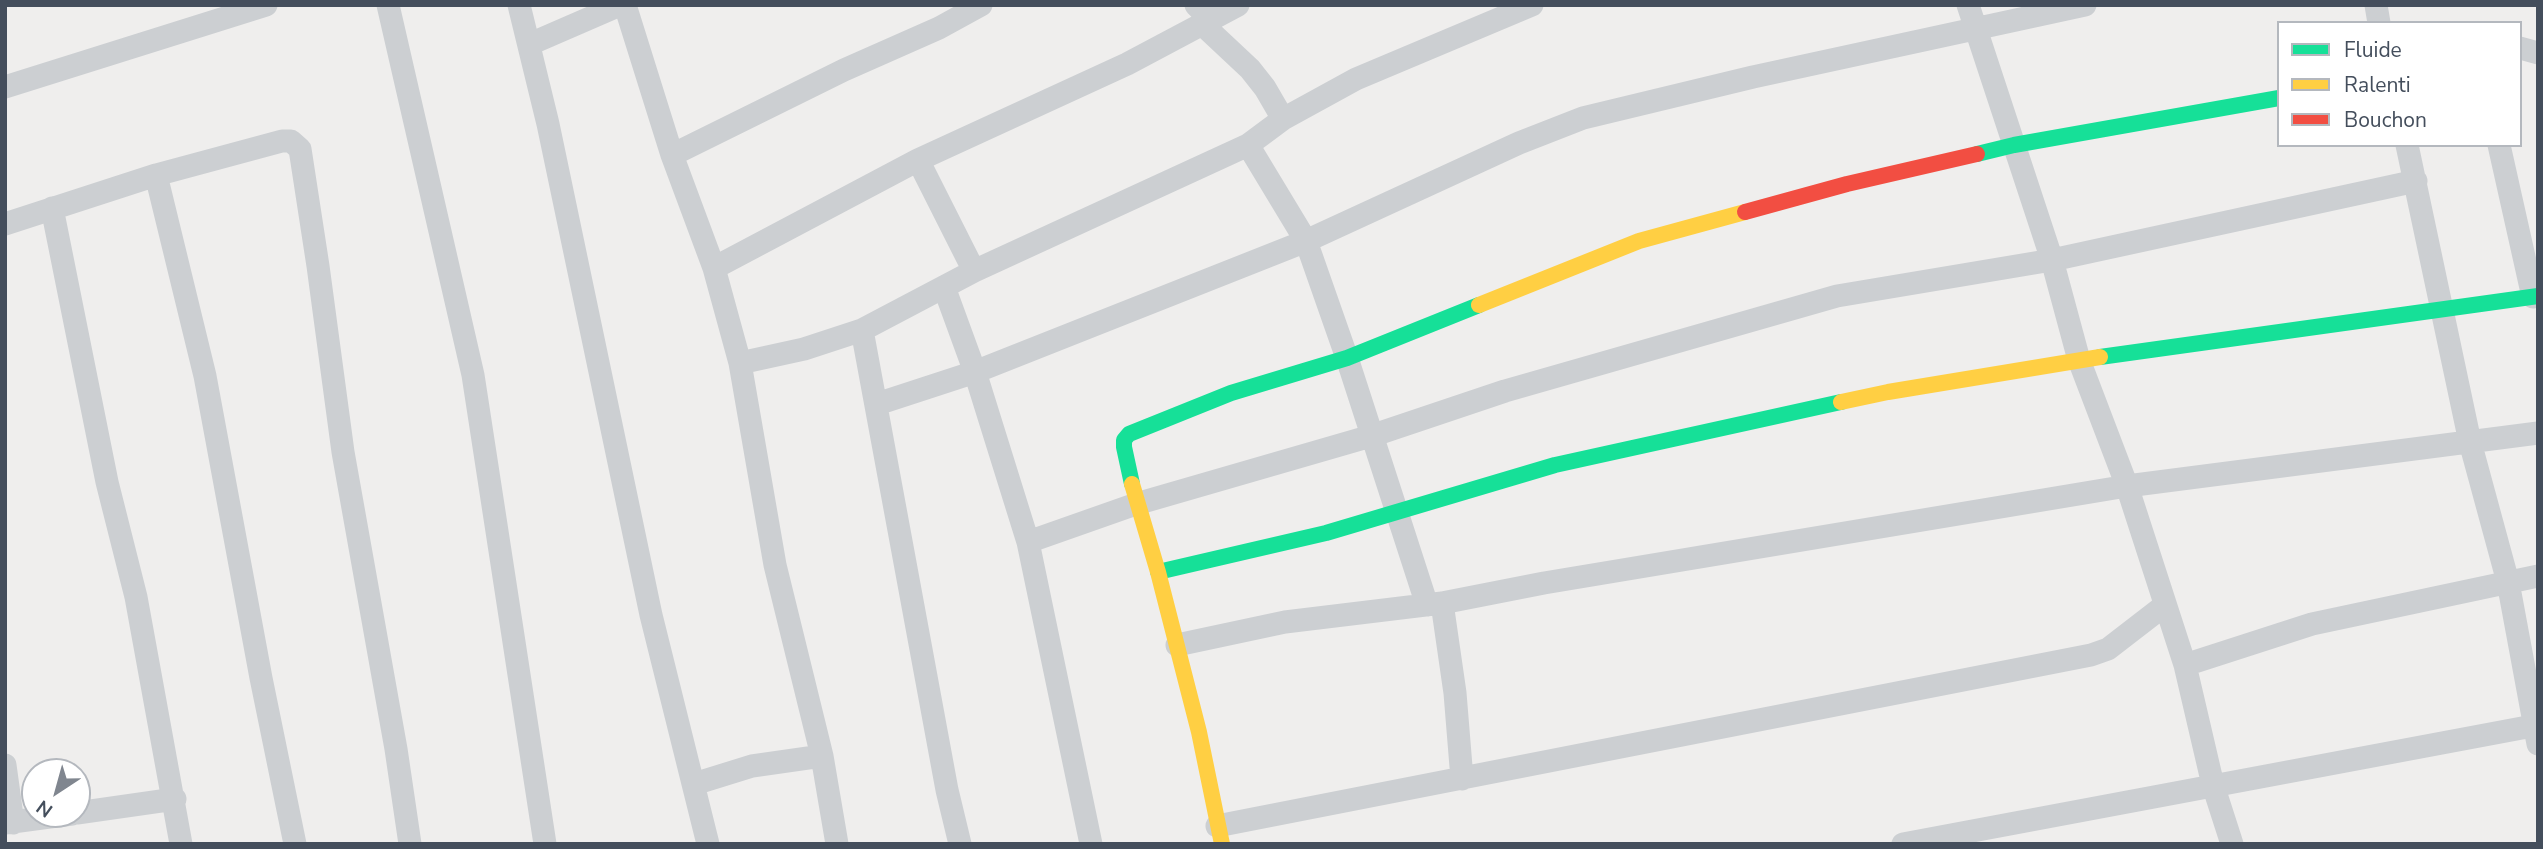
<!DOCTYPE html>
<style>
body{margin:0}
#map{position:relative;width:2543px;height:849px;overflow:hidden;background:#efeeed;font-family:"Nunito Sans",sans-serif}
canvas{display:block}
.frame{position:absolute;inset:0;border:7px solid #444e5c;pointer-events:none}
.legend{position:absolute;left:2277px;top:21px;width:245px;height:126px;box-sizing:border-box;background:#fff;border:2px solid #b4b8be;margin:0;padding:9px 12px;list-style:none;font-size:21px;color:#444e5c}
.legend li{display:flex;align-items:center;gap:14px;height:35px}
.legend b{width:35px;border:2px solid #b4b8be}
.north{position:absolute;left:21px;top:758px;width:70px;height:70px;box-sizing:border-box;background:#fff;border:2px solid #b4b8be;border-radius:50%;rotate:216deg;font-size:19px;font-weight:700;line-height:28px;text-align:center;color:#444e5c}
.north::after{content:'';display:block;margin:auto;width:24px;height:32px;background:#80868f;clip-path:polygon(50% 0,100% 100%,50% 72%,0 100%)}
</style>
<div id="map">
<canvas width="2543" height="849"></canvas>
<div class="frame"></div>
<ul class="legend">
<li><b style="height:9px;background:#16e098"></b>Fluide</li>
<li><b style="height:9px;background:#ffcf43"></b>Ralenti</li>
<li><b style="height:9px;background:#f24e42"></b>Bouchon</li>
</ul>
<div class="north">N</div>
</div>
<script>
const context = document.querySelector('canvas').getContext('2d');
context.lineJoin = 'round';
const shape = rows => new Path2D(rows.map(r => 'M' + r).join(''));
function strokePath(path, color, width, dash) { context.strokeStyle = color; context.lineWidth = width; context.lineCap = dash ? 'butt' : 'round'; context.setLineDash(dash || []); context.stroke(path); }
strokePath(shape([
 [388,5,473,375,545,844],
 [519,5,548,124,651,615,708,844],
 [625,5,672,155,714,268,740,363,775,565,822,756,837,844],
 [1196,5,1211,20],
 [1968,5,2052,260,2079,360,2127,486,2185,665,2213,785,2232,844],
 [2376,5,2379,23],
 [1202,24,1250,69,1265,88,1283,119],
 [530,44,620,5],
 [2520,48,2538,53],
 [5,87,266,5],
 [1248,145,1306,241,1347,358,1427,605],
 [2407,145,2470,442,2508,582,2538,744],
 [2499,145,2533,297],
 [672,155,844,70,939,28,981,5],
 [918,160,974,271],
 [156,175,205,376,261,678,295,844],
 [52,208,107,482,136,597,181,844],
 [5,224,156,175,282,141,291,141,300,149,318,266,343,452,396,749,410,844],
 [714,268,918,160,1127,64,1238,5],
 [944,287,975,372,1028,542,1091,844],
 [862,330,947,790,960,844],
 [740,363,804,349,862,330,974,271,1248,145,1283,119,1356,79,1532,5],
 [877,404,975,372,1306,241,1519,143,1583,118,1753,77,2085,5],
 [1028,542,1136,504,1371,436,1505,391,1837,296,2052,260,2416,181],
 [1442,603,1455,693,1462,779],
 [1177,645,1285,622,1442,603,1544,583,2127,486,2538,433],
 [2185,665,2312,624,2538,576],
 [5,765,13,823],
 [694,784,752,766,822,756],
 [77,813,175,799],
 [5,823,72,814],
 [1217,826,2091,655,2108,649,2165,605],
 [1903,844,2538,725]
]), '#cccfd2', 23);
strokePath(shape([
 [1977,154,2014,145,2279,98],
 [2100,357,2538,296],
 [1132,484,1124,447,1124,440,1129,434,1231,393,1347,358,1479,305],
 [1158,572,1326,533,1555,465,1841,402]
]), '#16e098', 16);
strokePath(shape([
 [1479,305,1639,241,1745,212],
 [1841,402,1888,392,2100,357],
 [1132,484,1158,572,1199,732,1222,844]
]), '#ffcf43', 16);
strokePath(shape([
 [1745,212,1847,184,1977,154]
]), '#f24e42', 16);
</script>
